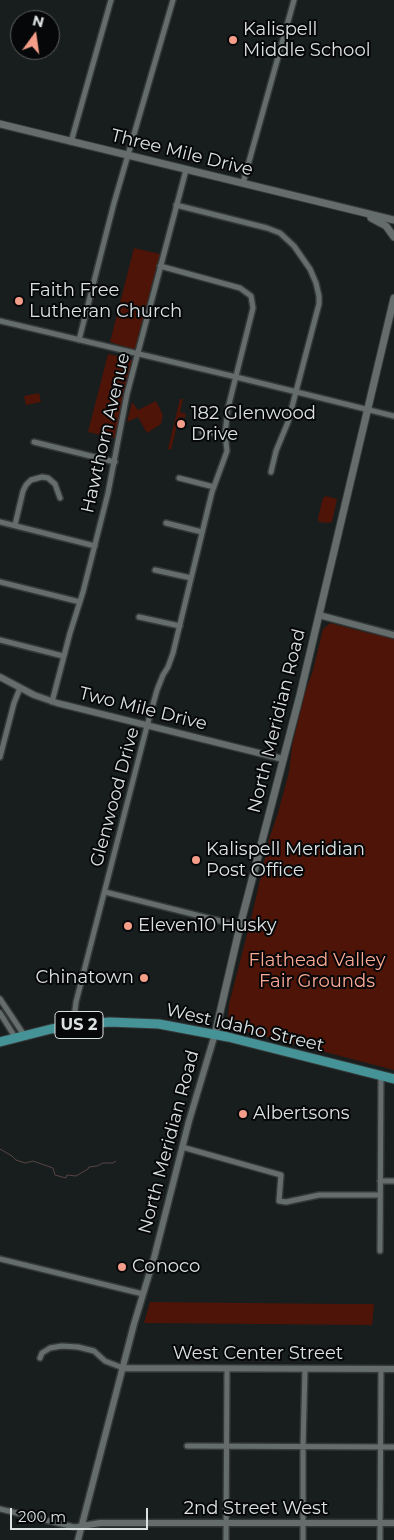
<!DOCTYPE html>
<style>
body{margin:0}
#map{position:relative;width:394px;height:1540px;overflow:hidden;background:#181e1e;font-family:Montserrat,sans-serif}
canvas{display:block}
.north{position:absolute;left:10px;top:10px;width:50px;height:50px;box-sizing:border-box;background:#060708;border:1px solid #5c5e5f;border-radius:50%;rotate:14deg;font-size:14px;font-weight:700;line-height:20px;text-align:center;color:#dde1e1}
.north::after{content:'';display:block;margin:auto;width:18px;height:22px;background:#f49e89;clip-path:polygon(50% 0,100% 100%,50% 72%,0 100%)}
.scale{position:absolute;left:10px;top:1508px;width:138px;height:22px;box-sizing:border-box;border:2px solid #dde1e1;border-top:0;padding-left:6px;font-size:15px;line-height:18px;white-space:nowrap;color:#dde1e1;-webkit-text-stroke:4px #060708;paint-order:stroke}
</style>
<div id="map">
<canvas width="394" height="1540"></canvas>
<div class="north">N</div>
<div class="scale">200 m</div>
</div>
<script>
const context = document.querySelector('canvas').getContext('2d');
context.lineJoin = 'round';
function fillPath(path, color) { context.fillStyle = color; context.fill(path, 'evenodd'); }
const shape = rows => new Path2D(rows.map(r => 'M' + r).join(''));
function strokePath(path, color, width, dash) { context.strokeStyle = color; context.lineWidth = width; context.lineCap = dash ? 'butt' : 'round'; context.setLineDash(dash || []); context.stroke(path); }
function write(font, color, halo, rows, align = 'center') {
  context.font = font + ' Montserrat,sans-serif'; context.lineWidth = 4; context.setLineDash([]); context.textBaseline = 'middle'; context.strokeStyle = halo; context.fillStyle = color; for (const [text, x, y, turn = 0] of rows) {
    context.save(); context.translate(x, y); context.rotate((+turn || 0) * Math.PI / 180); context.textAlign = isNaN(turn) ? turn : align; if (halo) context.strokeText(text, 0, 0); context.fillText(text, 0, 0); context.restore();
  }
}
fillPath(shape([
 [134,248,160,254,135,350,110,342],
 [108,354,134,360,115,438,88,432],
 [39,393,41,402,26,405,24,396],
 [180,399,183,399,180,412,186,414,185,418,179,417,171,450,168,449],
 [156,401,163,415,161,424,147,433,138,417,127,422,132,402,138,410],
 [326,496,337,499,332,522,327,523,319,522,318,518,323,498],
 [330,623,368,633,394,637,394,1070,236,1029,229,1024,228,1019,229,1004,252,915,270,836,278,813,289,772,292,746,305,693,313,670,323,629],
 [150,1302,342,1304,374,1304,372,1325,144,1323]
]), '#4d1407');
strokePath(shape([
 [0,1149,12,1156,16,1160,25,1163,33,1161,53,1168,55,1175,66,1178,67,1175,76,1176,88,1169,89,1167,97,1166,103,1163,113,1163,116,1161]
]), '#594444', 1);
const minor = shape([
 [71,142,111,0],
 [243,183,294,0],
 [176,205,267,228,280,233,294,246,310,269,316,283,319,296,319,304,288,422,276,451,271,472],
 [0,321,236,377,394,416],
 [79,340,114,203,173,0],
 [202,432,225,434],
 [34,442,115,462],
 [179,478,214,487],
 [0,522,95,546],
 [166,523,202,532],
 [15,525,23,491,26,485,31,480,42,477,48,478,55,484,60,498],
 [155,570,191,578],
 [0,582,80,602],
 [139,617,180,626],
 [0,640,63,656],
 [52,702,70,633,83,592,108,493,127,394,186,170],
 [0,757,14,703,20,688],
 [105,892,240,926],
 [0,999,24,1035],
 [0,1013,15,1037],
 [73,1026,76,1002,147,726,157,690,163,675,168,667,173,653,212,492,227,451,225,434,228,408,253,308,251,296,240,288,160,266],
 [182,1147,281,1175,279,1201,286,1202,319,1195,380,1195],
 [380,1181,394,1181],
 [380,1251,381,1076],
 [0,1259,143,1294],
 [40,1358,42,1353,50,1348,62,1346,78,1347,94,1351,105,1361,123,1368],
 [187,1446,394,1447],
 [0,1509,74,1527,82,1526],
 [226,1540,227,1369],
 [303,1540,303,1446,305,1369],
 [380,1540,381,1369]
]);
const tertiary = shape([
 [319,615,394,635],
 [0,677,34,695,57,703,283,759],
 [123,1368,394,1369],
 [82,1526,100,1523,394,1523],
 [78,1540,134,1324,154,1258,189,1121,215,1034]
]);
const secondary = shape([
 [0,124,394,220],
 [371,218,386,226,394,237],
 [215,1034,240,926,300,695,394,298]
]);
const trunk = shape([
 [0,1042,51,1029,73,1026,109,1022,159,1024,228,1037,394,1079]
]);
strokePath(minor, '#343838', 8);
strokePath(tertiary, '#343838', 9);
strokePath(secondary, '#343838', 9);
strokePath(trunk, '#343838', 11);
strokePath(minor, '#656c6c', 5);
strokePath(tertiary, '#656c6c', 6);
strokePath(secondary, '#656c6c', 7);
strokePath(trunk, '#459297', 9);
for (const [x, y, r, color] of [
 [233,40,5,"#f49e89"],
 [19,301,5,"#f49e89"],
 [181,424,5,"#f49e89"],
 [196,860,5,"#f49e89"],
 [128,926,5,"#f49e89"],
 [144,978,5,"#f49e89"],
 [243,1114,5,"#f49e89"],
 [122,1267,5,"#f49e89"]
]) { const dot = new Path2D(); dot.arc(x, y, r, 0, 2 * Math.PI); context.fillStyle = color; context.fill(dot); strokePath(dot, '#060708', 2); }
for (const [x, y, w] of [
 [79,1025,48]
]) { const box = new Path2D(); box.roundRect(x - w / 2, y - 13.5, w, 27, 4); context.fillStyle = '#060708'; context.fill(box); strokePath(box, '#dde1e1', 1); }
write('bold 16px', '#dde1e1', null, [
 ["US 2",79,1025]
]);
write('18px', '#dde1e1', '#060708', [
 ["Kalispell",243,30],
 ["Middle School",243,51],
 ["Faith Free",29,291],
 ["Lutheran Church",29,312],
 ["182 Glenwood",191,414],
 ["Drive",191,435],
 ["Kalispell Meridian",206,850],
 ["Post Office",206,871],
 ["Eleven10 Husky",138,926],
 ["Chinatown",134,978,"right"],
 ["Albertsons",253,1114],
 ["Conoco",132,1267]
], 'left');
write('18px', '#dde1e1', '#060708', [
 ["Three Mile Drive",182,153,14],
 ["Hawthorn Avenue",106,433,-77],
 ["Two Mile Drive",143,709,14],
 ["North Meridian Road",277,721,-76],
 ["Glenwood Drive",115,797,-75],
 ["West Idaho Street",245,1028,13],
 ["North Meridian Road",169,1142,-75],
 ["West Center Street",258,1354],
 ["2nd Street West",256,1509]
]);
write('18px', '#fea995', '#060708', [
 ["Flathead Valley",317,961],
 ["Fair Grounds",317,982]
]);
</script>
